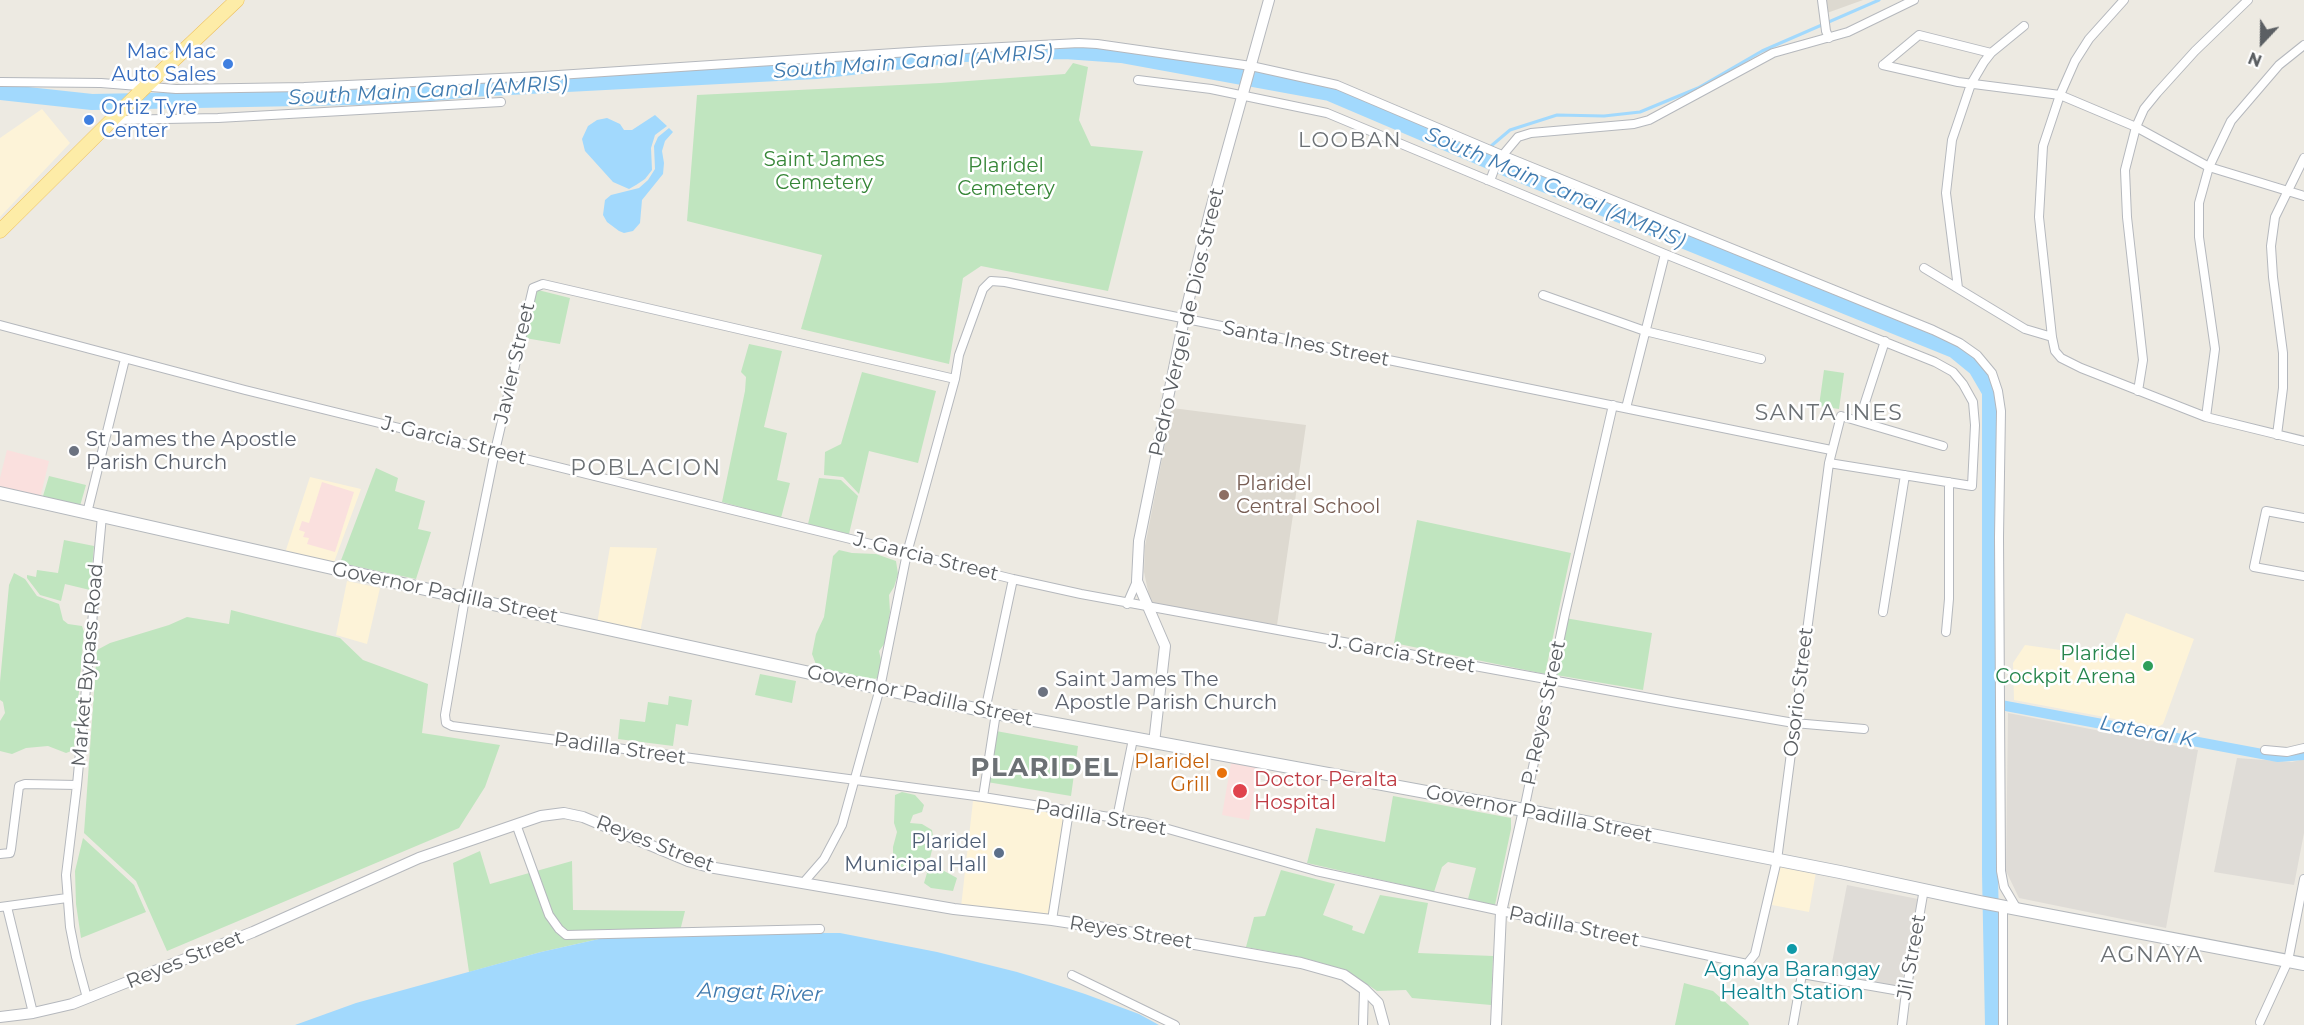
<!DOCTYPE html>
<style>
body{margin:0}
#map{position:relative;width:2304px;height:1025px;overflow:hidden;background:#edeae2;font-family:Montserrat,sans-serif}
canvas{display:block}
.north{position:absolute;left:2232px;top:12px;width:60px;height:60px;-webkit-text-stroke:4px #fff;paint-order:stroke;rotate:202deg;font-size:16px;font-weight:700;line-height:24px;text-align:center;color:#5b5f63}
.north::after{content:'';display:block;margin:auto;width:21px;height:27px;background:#5b5f63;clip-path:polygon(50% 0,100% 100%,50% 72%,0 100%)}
</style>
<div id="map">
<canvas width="2304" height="1025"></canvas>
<div class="north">N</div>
</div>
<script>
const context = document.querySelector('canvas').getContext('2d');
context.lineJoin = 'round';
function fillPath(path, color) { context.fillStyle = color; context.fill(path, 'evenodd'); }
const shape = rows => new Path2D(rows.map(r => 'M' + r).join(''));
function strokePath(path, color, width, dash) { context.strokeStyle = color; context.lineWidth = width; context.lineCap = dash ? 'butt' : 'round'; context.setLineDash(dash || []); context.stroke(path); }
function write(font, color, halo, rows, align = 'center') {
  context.font = font + ' Montserrat,sans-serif'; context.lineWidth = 5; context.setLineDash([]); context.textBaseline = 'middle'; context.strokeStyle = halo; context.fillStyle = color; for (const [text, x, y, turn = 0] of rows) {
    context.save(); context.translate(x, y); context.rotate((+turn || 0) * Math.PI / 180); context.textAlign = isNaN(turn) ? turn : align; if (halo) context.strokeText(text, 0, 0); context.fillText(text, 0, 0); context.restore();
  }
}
fillPath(shape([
 [42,109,70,143,0,217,0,138],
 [310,477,361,489,333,565,285,553],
 [610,547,657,548,640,632,597,624],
 [347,581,380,588,367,644,336,635],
 [2126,613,2194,639,2163,724,2158,727,2014,700,2013,663,2025,645,2109,657],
 [973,801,1064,813,1049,917,961,907],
 [1779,865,1816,872,1809,912,1772,905]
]), '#fdf3d8');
fillPath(shape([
 [2008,713,2198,750,2166,928,2019,898,2006,871],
 [2237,758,2292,762,2304,759,2304,833,2294,885,2214,872],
 [1847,885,1918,899,1901,987,1830,973]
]), '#dfdcd7');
fillPath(shape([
 [1825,0,1863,0,1827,13],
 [1172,408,1306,425,1277,625,1151,605,1144,572,1145,546]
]), '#ddd9d0');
fillPath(shape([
 [7,450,49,461,40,499,0,490,0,478],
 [322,482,354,492,335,552,307,544,309,538,303,537,305,532,299,530,302,521,309,523],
 [1231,763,1258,767,1249,820,1222,815]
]), '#fae0de');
fillPath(shape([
 [1073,63,1088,67,1079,120,1091,146,1143,151,1108,291,981,266,963,278,949,364,801,329,822,255,687,221,697,95,940,83,1065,74],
 [538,290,570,298,560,344,525,338,535,293],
 [749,344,782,351,764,427,787,433,777,480,790,483,781,518,722,502,745,391,746,377,741,372],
 [1824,370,1844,373,1839,409,1819,406],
 [862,372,936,391,918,463,869,451,859,494,843,477,824,475,825,452,841,444],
 [376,468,398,478,395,491,425,501,418,529,431,532,416,579,340,563],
 [49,476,86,485,80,506,43,496],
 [819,478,841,480,858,496,849,534,808,524],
 [1417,520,1571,553,1545,674,1394,643],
 [64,540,94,546,90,590,65,584,61,601,40,595,27,578,27,575,36,577,37,570,58,573],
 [839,550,852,553,876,554,896,561,898,574,894,587,889,595,890,612,885,643,879,651,882,664,879,678,867,680,856,679,848,673,842,674,817,667,812,654,816,634,824,617,833,556],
 [14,573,25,579,37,596,59,604,63,620,68,624,82,626,84,632,74,750,66,753,48,746,26,748,12,754,0,751,0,721,5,713,3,702,0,700,0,682,9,585],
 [231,610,340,638,363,660,428,684,422,733,500,745,485,787,459,828,167,951,136,881,84,833,97,650,110,643,169,625,187,617,229,624],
 [1565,618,1652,633,1643,690,1556,675],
 [760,674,796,681,792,703,755,695],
 [669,696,692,700,688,726,676,724,673,746,618,739,620,719,645,722,648,702,668,705],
 [996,731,1078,746,1071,796,987,782],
 [902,792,915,795,924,805,922,812,913,815,910,823,922,824,932,830,934,842,930,858,935,866,957,878,953,891,931,888,924,883,927,873,920,866,915,865,910,869,902,868,899,872,893,869,893,847,897,832,894,823,895,795],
 [1393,796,1511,818,1511,829,1495,905,1468,899,1476,868,1448,862,1442,867,1434,892,1307,863,1316,828,1385,842],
 [83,838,134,885,146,912,81,938,76,904,75,871],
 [480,851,490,884,572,861,573,910,685,911,679,935,599,939,541,952,469,972,453,863],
 [1281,870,1335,884,1323,915,1353,926,1352,930,1364,934,1380,895,1428,903,1418,953,1493,956,1491,1005,1412,998,1406,990,1377,991,1346,970,1300,957,1246,947,1254,917,1265,916],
 [1684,983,1713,991,1748,1022,1749,1025,1675,1025]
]), '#c0e5bf');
fillPath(shape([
 [655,115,667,126,655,135,651,148,652,170,645,179,636,185,629,189,613,182,585,151,582,139,588,126,597,120,607,118,620,124,624,130,632,130],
 [669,128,673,132,665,141,662,151,664,163,663,174,642,200,640,223,633,231,624,233,619,231,607,222,603,215,605,200,611,195,639,188,648,180,655,169,654,146,658,137],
 [783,933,840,933,937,952,1017,972,1085,994,1139,1014,1159,1025,295,1025,356,1003,541,952,599,939,646,935]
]), '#a2d9fd');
strokePath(shape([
 [1478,157,1510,130,1557,115,1604,116,1640,112,1698,88,1762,51,1879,0]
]), '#a2d9fd', 3);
strokePath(shape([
 [1990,703,2278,757,2304,755]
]), '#a2d9fd', 10);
strokePath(shape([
 [0,92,92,102,403,96,471,89,816,71,964,54,1065,51,1121,55,1329,93,1531,179,1954,350,1976,368,1990,392,1990,874,1993,1025]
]), '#a2d9fd', 16);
const minor = shape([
 [1822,0,1826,31,1829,38],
 [2124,0,2089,39,2075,61,2060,95,2043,146,2039,217,2052,337,2055,351,2061,358,2081,368,2206,417,2304,441],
 [1883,65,1958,82,2060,95,2136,127,2209,167,2304,196],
 [1883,65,1919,35,1991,53],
 [1138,80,1211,89,1327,113,1665,254,1935,362,1953,372,1963,384,1973,402,1975,425,1972,486,1829,463],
 [0,82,101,83,176,89,304,87,543,76,925,51,1079,43,1097,44,1251,66,1337,85,1502,155,1933,330,1960,343,1977,355,1992,373,1998,391,2001,411,1999,537,2001,871,2004,887,2017,909],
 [112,120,218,118,501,102],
 [1487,180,1491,178,1497,162,1518,137,1531,133,1634,124,1649,120,1773,53,1848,32,1914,0],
 [1924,268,2025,329,2052,337],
 [1958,288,1946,193,1952,140,1971,84,1984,62,1991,53,2024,26],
 [1543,295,1645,331,1761,359],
 [0,325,245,390,1013,579,1081,594,1677,703,1794,723,1864,729],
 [955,379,543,284,533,288,495,451,465,598,445,715,446,723,452,726,983,797,1147,823,1316,871,1747,964,1755,954,1777,860,1829,463,1841,416,1943,446],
 [2138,391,2143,360,2127,217,2125,170,2136,127,2144,109,2157,93,2195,51,2248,0],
 [1626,408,1665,254],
 [2206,417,2215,349,2199,237,2199,203,2209,167,2231,121,2279,65,2304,45],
 [1859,421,1885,341],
 [2277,435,2283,388,2283,353,2273,277,2271,246,2275,217,2304,158],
 [87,513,125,359],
 [2304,518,2266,511,2254,567,2304,576],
 [1127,604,1137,581],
 [1883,612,1905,475],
 [1946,632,1949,599,1949,482],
 [985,711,1013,579],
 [2265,750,2287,752,2304,748],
 [983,797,996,713],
 [1524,810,1565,614,1613,405],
 [1117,818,1133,739],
 [516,824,549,915,559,929,566,935,820,929],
 [0,854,10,853,11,849,19,786,25,784,77,785],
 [804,882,824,859,842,825,880,688,907,553,955,379,959,355,983,289,991,281,1005,282,1831,450],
 [2003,906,2003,1025],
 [0,907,67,898],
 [7,907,33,1013],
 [1052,920,1069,811],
 [1072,975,1175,1025],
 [87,998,76,957,70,927,66,875,77,785,102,516],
 [2260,1022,2288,961,2304,879],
 [1363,1025,1364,989],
 [1793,1025,1802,974,1906,992],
 [1902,1025,1906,992,1924,889]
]);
const tertiary = shape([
 [1154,743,1165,646,1137,581,1139,541,1184,319,1210,212,1269,0],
 [0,1017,33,1013,72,1004,253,932,419,858,541,816,564,813,583,817,688,861,709,867,954,909,1052,920,1111,929,1301,963,1344,975,1364,989,1378,1003,1384,1025],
 [1496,1025,1501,912,1524,810]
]);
const secondary = shape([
 [0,493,465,598,985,711,1524,810,1840,872,1980,902,2304,964]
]);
const primary = shape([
 [0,231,141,91,237,0]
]);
strokePath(minor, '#b5b8bd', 10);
strokePath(tertiary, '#b5b8bd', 12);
strokePath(secondary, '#b4b8bd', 14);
strokePath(primary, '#eebf5a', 15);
strokePath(minor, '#fff', 8);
strokePath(tertiary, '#fff', 10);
strokePath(secondary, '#fff', 12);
strokePath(primary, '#fdeca7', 14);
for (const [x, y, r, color] of [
 [228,64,6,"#3f7fe0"],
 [89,120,6,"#3f7fe0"],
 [74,451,6,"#6b7280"],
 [1224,495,6,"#8d6e63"],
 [2148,666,6,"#2e9e5b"],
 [1043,692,6,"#6b7280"],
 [1222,773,6,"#e8710a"],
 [1240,791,8,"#e0444e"],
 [999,853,6,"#5c6f8a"],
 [1792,949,6,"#0f9aa8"]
]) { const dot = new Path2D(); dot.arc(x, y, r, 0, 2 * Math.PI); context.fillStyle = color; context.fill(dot); strokePath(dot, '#fff', 2); }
write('20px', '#366cbe', '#fff', [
 ["Mac Mac",216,52],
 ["Auto Sales",216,75],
 ["Ortiz Tyre",101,108,"left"],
 ["Center",101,131,"left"]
], 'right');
write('20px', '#378638', '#fff', [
 ["Saint James",824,160],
 ["Cemetery",824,183],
 ["Plaridel",1006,166],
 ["Cemetery",1006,189]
]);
write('20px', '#5b5f63', '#fff', [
 ["Pedro Vergel de Dios Street",1187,322,-77],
 ["Santa Ines Street",1306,344,11],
 ["Javier Street",515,363,-77],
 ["J. Garcia Street",454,441,14],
 ["J. Garcia Street",926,557,14],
 ["Governor Padilla Street",445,593,12],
 ["J. Garcia Street",1402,654,10],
 ["Market Bypass Road",88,665,-85],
 ["Osorio Street",1799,692,-83],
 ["Governor Padilla Street",920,696,12],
 ["P. Reyes Street",1544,713,-78],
 ["Padilla Street",620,749,8],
 ["Governor Padilla Street",1539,814,11],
 ["Padilla Street",1101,818,10],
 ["Reyes Street",655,844,21],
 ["Padilla Street",1574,927,12],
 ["Reyes Street",1131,933,9],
 ["Jil Street",1912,957,-80],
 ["Reyes Street",185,960,-22]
]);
write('20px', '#5b616d', '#fff', [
 ["St James the Apostle",86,440],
 ["Parish Church",86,463],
 ["Saint James The",1055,680],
 ["Apostle Parish Church",1055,703]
], 'left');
write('20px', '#785e54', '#fff', [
 ["Plaridel",1236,484],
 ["Central School",1236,507]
], 'left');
write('20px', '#27864d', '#fff', [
 ["Plaridel",2136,654],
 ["Cockpit Arena",2136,677]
], 'right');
write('20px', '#c56008', '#fff', [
 ["Plaridel",1210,762],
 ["Grill",1210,785]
], 'right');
write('20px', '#be3a42', '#fff', [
 ["Doctor Peralta",1254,780],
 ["Hospital",1254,803]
], 'left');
write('20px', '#4e5e75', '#fff', [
 ["Plaridel",987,842],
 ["Municipal Hall",987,865]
], 'right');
write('20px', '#0d838f', '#fff', [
 ["Agnaya Barangay",1792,970],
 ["Health Station",1792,993]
]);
write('italic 21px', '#407aae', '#fff', [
 ["South Main Canal (AMRIS)",913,62,-4],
 ["South Main Canal (AMRIS)",428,91,-3],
 ["South Main Canal (AMRIS)",1555,188,23],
 ["Lateral K",2147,732,11],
 ["Angat River",760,993,2]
]);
context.letterSpacing = '1.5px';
write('21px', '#6c7175', '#fff', [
 ["LOOBAN",1350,141]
]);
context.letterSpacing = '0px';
context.letterSpacing = '1.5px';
write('22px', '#6c7175', '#fff', [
 ["SANTA INES",1829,414],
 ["POBLACION",646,469],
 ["AGNAYA",2152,956]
]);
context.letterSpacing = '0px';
context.letterSpacing = '1.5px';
write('bold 26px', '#6c7175', '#fff', [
 ["PLARIDEL",1045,768]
]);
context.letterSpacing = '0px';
</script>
